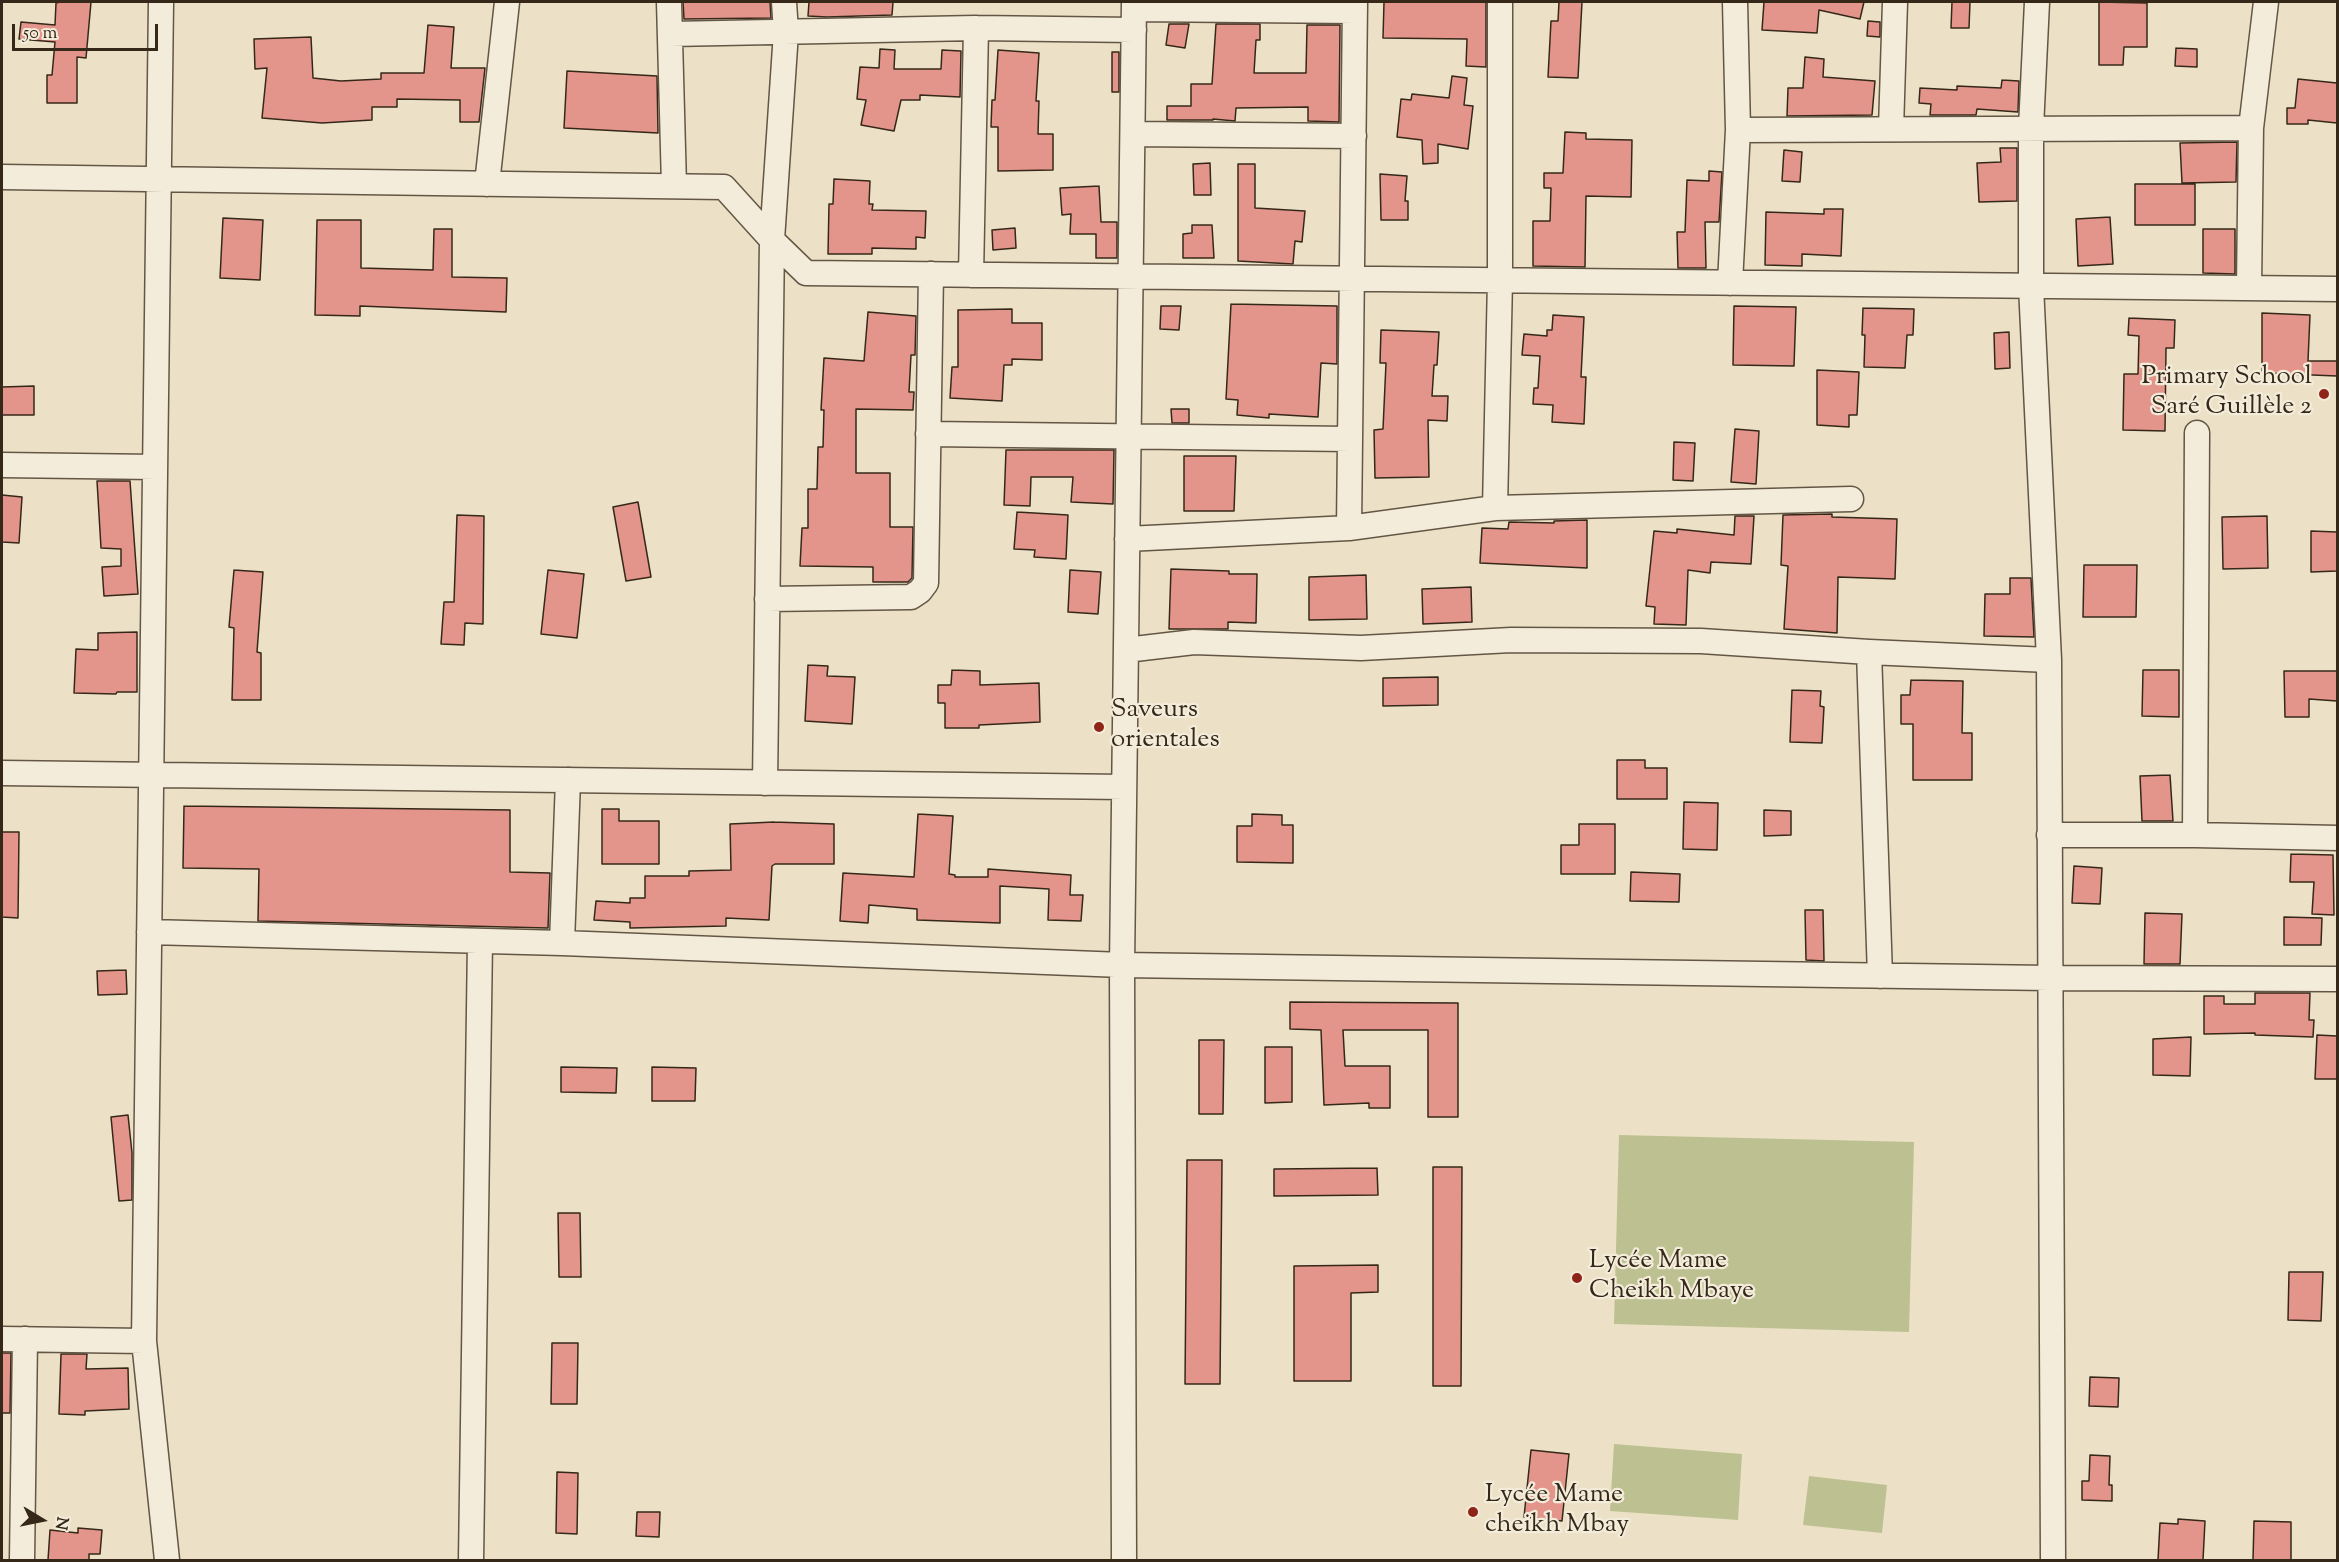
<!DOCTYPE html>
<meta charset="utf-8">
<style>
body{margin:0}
#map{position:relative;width:2339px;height:1562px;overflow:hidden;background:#ece1c6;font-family:"Sorts Mill Goudy",serif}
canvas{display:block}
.frame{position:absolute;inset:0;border:3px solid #362819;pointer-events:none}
.north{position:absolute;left:12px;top:1490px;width:60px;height:60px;-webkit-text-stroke:4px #f3ecda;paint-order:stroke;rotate:100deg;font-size:16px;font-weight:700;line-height:24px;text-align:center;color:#362819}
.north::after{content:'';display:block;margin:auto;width:21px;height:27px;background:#362819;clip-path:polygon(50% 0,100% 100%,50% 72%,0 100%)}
.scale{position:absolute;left:12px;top:24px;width:146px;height:27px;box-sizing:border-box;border:3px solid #362819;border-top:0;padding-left:8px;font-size:18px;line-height:21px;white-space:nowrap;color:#362819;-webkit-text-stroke:4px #f3ecda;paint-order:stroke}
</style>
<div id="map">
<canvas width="2339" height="1562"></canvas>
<div class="frame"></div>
<div class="north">N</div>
<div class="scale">50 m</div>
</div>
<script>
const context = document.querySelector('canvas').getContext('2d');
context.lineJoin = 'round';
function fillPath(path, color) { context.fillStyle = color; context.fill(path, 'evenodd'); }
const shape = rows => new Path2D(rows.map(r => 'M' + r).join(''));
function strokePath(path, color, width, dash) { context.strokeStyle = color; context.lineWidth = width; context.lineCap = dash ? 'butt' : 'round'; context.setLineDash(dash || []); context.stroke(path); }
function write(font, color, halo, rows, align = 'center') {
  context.font = font + ' "Sorts Mill Goudy",serif'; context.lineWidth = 4.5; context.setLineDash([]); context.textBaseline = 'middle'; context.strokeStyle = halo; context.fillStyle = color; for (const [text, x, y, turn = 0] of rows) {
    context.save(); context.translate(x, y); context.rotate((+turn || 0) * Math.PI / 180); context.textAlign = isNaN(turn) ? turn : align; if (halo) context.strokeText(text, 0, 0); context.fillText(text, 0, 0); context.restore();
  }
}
fillPath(shape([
 [1619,1135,1914,1142,1909,1332,1614,1324],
 [1614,1444,1742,1454,1738,1520,1610,1511],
 [1809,1476,1887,1485,1882,1533,1803,1525]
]), '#bdc191');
const building = shape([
 [60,2,91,2,86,58,77,57,77,103,47,103,47,75,52,75,55,42,19,39,21,22,55,25,56,3,60,2],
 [683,2,770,2,771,18,684,19,683,2],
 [809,2,893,2,892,15,827,17,808,16,809,2],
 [1384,2,1486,2,1486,67,1466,66,1467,39,1383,38,1384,2],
 [1559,2,1582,2,1578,78,1548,77,1551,21,1558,21,1559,2],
 [1764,2,1864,2,1860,19,1819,10,1817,33,1762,30,1764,2],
 [1952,2,1970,2,1969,28,1951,28,1952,2],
 [2099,2,2147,3,2147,47,2124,47,2123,65,2099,65,2099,2],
 [1868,21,1880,22,1880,37,1867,36,1868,21],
 [1169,24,1189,24,1185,48,1166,45,1169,24],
 [1216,24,1260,24,1260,40,1256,40,1254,73,1306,73,1307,25,1340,25,1339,122,1308,121,1308,107,1236,108,1235,121,1213,119,1213,120,1167,120,1167,106,1191,106,1191,84,1212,84,1216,24],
 [428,25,454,27,451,68,485,68,479,122,460,122,460,100,397,99,397,107,372,107,372,120,322,123,262,118,267,68,255,69,254,39,311,37,313,78,341,81,381,79,381,73,424,73,428,25],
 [2176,48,2197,49,2197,67,2175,66,2176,48],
 [880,49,895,50,894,69,941,69,942,50,961,51,960,97,920,95,920,100,901,100,894,131,861,125,866,100,857,99,860,67,879,68,880,49],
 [998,50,1039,53,1036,101,1039,101,1038,134,1053,134,1053,170,998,171,998,127,991,127,992,100,995,100,998,50],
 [1112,52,1119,52,1119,92,1112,92,1112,52],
 [1805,57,1824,59,1823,77,1875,81,1872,115,1787,116,1788,88,1803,88,1805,57],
 [567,71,657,76,658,133,564,128,567,71],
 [1452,76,1467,78,1464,105,1473,106,1468,149,1438,144,1438,163,1423,164,1422,140,1397,137,1401,99,1411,100,1412,94,1449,98,1452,76],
 [2298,79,2337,83,2337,123,2308,120,2308,124,2287,124,2287,108,2295,108,2298,79],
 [2002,80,2019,81,2018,112,1977,109,1976,115,1930,115,1931,104,1919,103,1920,88,1957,90,1957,86,2001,88,2002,80],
 [1565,132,1586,133,1586,139,1632,140,1631,197,1586,196,1585,267,1533,266,1533,221,1550,221,1551,188,1544,188,1544,173,1563,173,1565,132],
 [2237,142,2236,182,2182,183,2180,143,2237,142],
 [2000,148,2017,148,2017,201,1979,202,1977,163,2001,162,2000,148],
 [1784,150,1802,152,1800,182,1782,181,1784,150],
 [1210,163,1211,195,1194,195,1193,164,1210,163],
 [1238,164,1255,164,1255,208,1305,211,1302,242,1295,241,1293,264,1238,261,1238,164],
 [1709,171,1722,172,1719,222,1705,222,1706,268,1678,268,1677,232,1685,232,1687,180,1709,181,1709,171],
 [1380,174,1407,176,1405,201,1408,201,1408,220,1381,220,1380,174],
 [834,179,870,181,869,204,873,204,872,210,926,211,925,238,916,237,916,249,872,248,872,254,828,254,829,204,833,204,834,179],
 [2135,184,2195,184,2195,225,2135,225,2135,184],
 [1099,186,1101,222,1117,222,1117,258,1096,258,1096,234,1070,234,1071,214,1062,215,1060,188,1099,186],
 [1824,209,1843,209,1841,256,1802,254,1802,266,1765,265,1766,212,1824,214,1824,209],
 [2110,217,2113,264,2078,266,2076,219,2110,217],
 [223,218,263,220,260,280,220,278,223,218],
 [317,220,361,220,361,268,433,270,434,229,452,229,452,277,507,278,506,312,360,306,360,316,315,315,317,220],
 [1192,225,1212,225,1214,258,1183,258,1183,234,1192,233,1192,225],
 [1015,228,1016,248,993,250,992,230,1015,228],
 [2203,229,2235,229,2235,274,2203,273,2203,229],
 [1231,304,1337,306,1337,364,1321,363,1318,417,1269,414,1269,418,1237,415,1238,400,1226,399,1231,304],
 [1161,306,1181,306,1179,330,1160,329,1161,306],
 [1734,306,1796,307,1794,366,1733,365,1734,306],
 [1863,308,1914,309,1913,335,1907,335,1905,368,1864,367,1865,335,1862,335,1863,308],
 [1012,309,1012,323,1042,323,1042,360,1012,359,1012,365,1004,365,1002,401,950,398,952,367,958,367,958,310,1012,309],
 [868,312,916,316,915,355,911,355,909,392,914,392,913,410,856,409,856,473,890,473,890,527,913,527,912,578,908,582,873,582,873,567,800,566,802,528,808,528,808,489,817,489,818,447,823,447,824,410,821,410,824,358,864,361,868,312],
 [2262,313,2310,315,2308,361,2337,361,2337,376,2262,373,2262,313],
 [1553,315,1584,317,1581,377,1586,377,1584,424,1552,422,1553,405,1533,404,1534,388,1538,388,1540,356,1522,355,1524,334,1547,336,1547,330,1552,330,1553,315],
 [2129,318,2175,320,2174,348,2166,348,2165,431,2123,430,2124,374,2138,374,2139,336,2128,335,2129,318],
 [1381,330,1439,332,1437,365,1434,365,1432,396,1448,396,1447,421,1428,420,1429,477,1375,478,1374,430,1383,429,1386,363,1380,363,1381,330],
 [2009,332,2010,368,1995,369,1994,333,2009,332],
 [1817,370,1859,372,1857,415,1849,415,1849,427,1817,425,1817,370],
 [34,386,34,415,2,415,2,387,34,386],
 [1171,409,1189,409,1189,423,1172,423,1171,409],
 [1735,429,1759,431,1756,484,1731,482,1735,429],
 [1674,442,1695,443,1693,481,1673,480,1674,442],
 [1006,450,1114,450,1113,504,1071,502,1073,477,1031,477,1030,506,1004,505,1006,450],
 [1184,456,1236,456,1234,511,1184,511,1184,456],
 [97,481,130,481,138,594,104,596,102,567,121,566,121,549,101,548,97,481],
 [2,495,22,497,19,543,2,542,2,495],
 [638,502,651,577,626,581,613,507,638,502],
 [1017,512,1068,515,1066,559,1034,557,1035,550,1014,549,1017,512],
 [1832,514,1832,517,1897,519,1895,579,1838,577,1837,633,1784,629,1788,566,1781,565,1783,515,1832,514],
 [457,515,484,516,483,624,465,623,464,645,441,644,444,602,454,602,457,515],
 [1735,516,1754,516,1751,564,1711,562,1710,573,1688,570,1686,625,1654,624,1655,607,1646,606,1654,531,1677,533,1677,529,1734,535,1735,516],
 [2267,516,2268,568,2223,569,2222,517,2267,516],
 [1587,520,1587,568,1480,563,1482,528,1508,529,1509,522,1554,523,1554,521,1587,520],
 [2311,531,2337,532,2337,571,2311,572,2311,531],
 [2084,565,2137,565,2136,617,2083,617,2084,565],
 [1171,569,1229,571,1229,574,1257,574,1256,623,1228,622,1228,629,1169,629,1171,569],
 [234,570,263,572,257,652,261,653,261,700,232,700,234,628,229,627,234,570],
 [548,570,584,574,577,638,541,634,548,570],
 [1070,570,1101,572,1098,614,1068,612,1070,570],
 [1366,575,1367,619,1309,620,1309,577,1366,575],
 [2010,578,2031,578,2034,637,1984,636,1985,594,2010,594,2010,578],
 [1471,587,1472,622,1423,624,1422,589,1471,587],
 [137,632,137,692,117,692,116,694,74,693,76,649,98,650,98,633,137,632],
 [808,665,828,666,827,676,855,677,852,724,805,721,808,665],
 [952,670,980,671,980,685,1039,683,1040,722,979,725,979,728,945,728,945,703,938,703,938,685,951,685,952,670],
 [2143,670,2179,670,2179,717,2142,716,2143,670],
 [2284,671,2337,671,2337,701,2309,699,2309,717,2285,717,2284,671],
 [1438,677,1438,705,1383,706,1383,678,1438,677],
 [1911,680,1963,681,1962,733,1972,733,1972,780,1913,780,1913,724,1901,724,1901,695,1910,695,1911,680],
 [1792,690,1821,691,1820,706,1824,707,1822,743,1790,742,1792,690],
 [1617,760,1645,760,1645,768,1667,768,1667,799,1617,799,1617,760],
 [2170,775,2173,821,2142,821,2140,776,2170,775],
 [1684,802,1718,803,1717,850,1683,849,1684,802],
 [184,806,510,810,510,872,550,873,548,928,258,921,259,869,183,868,184,806],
 [602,809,619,809,619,821,659,821,659,864,602,864,602,809],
 [1764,810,1791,811,1791,835,1764,836,1764,810],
 [918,814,953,816,949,874,955,875,955,877,988,877,988,869,1071,875,1070,895,1083,895,1081,921,1048,920,1049,889,1000,886,1000,923,917,920,917,909,869,905,868,923,840,921,843,873,914,877,918,814],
 [1252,814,1282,815,1282,825,1293,825,1293,863,1237,862,1237,826,1252,826,1252,814],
 [774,822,834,824,834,864,775,864,772,866,769,920,726,918,726,926,630,928,630,922,594,920,596,901,630,903,630,898,645,898,645,876,689,876,689,871,731,870,730,824,774,822],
 [1579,824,1615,824,1615,874,1561,874,1561,845,1579,845,1579,824],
 [2,832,19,832,18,918,2,917,2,832],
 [2291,854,2333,855,2334,915,2312,914,2314,882,2290,882,2291,854],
 [2074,866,2102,868,2100,904,2072,903,2074,866],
 [1631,872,1680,874,1679,902,1630,901,1631,872],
 [1805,910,1823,910,1824,961,1806,960,1805,910],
 [2145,913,2182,914,2180,964,2144,964,2145,913],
 [2284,917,2322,918,2321,945,2284,945,2284,917],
 [126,970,127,994,98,995,97,971,126,970],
 [2255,993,2310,993,2309,1020,2314,1020,2313,1037,2255,1035,2255,1033,2204,1034,2204,996,2224,996,2224,1004,2255,1004,2255,993],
 [1290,1002,1458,1003,1458,1117,1428,1117,1428,1030,1343,1030,1345,1066,1390,1066,1390,1108,1369,1108,1369,1103,1324,1105,1321,1030,1290,1029,1290,1002],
 [2317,1035,2337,1036,2337,1079,2315,1079,2317,1035],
 [2191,1037,2190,1076,2153,1075,2153,1039,2191,1037],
 [1199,1040,1224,1040,1223,1114,1199,1114,1199,1040],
 [1265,1047,1292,1047,1292,1102,1265,1103,1265,1047],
 [561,1067,617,1068,616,1093,561,1092,561,1067],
 [652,1067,696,1068,695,1101,652,1101,652,1067],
 [128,1115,132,1153,132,1200,119,1201,111,1117,128,1115],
 [1187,1160,1222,1160,1220,1384,1185,1384,1187,1160],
 [1433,1167,1462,1167,1461,1386,1433,1386,1433,1167],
 [1377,1168,1378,1195,1274,1196,1274,1169,1377,1168],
 [558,1213,580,1213,581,1277,559,1277,558,1213],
 [1378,1265,1378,1292,1351,1293,1351,1381,1294,1381,1294,1266,1378,1265],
 [2289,1272,2323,1272,2321,1321,2288,1320,2289,1272],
 [552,1343,578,1343,577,1404,551,1404,552,1343],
 [2,1353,11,1353,10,1413,2,1413,2,1353],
 [61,1354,87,1354,86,1369,128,1368,129,1409,85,1411,85,1415,59,1414,61,1354],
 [2090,1377,2119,1378,2118,1407,2089,1406,2090,1377],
 [1531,1450,1569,1454,1562,1521,1524,1517,1531,1450],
 [2090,1455,2110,1456,2109,1485,2112,1485,2112,1501,2082,1500,2082,1481,2089,1481,2090,1455],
 [557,1472,578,1473,577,1534,556,1533,557,1472],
 [637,1512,660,1512,659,1537,636,1536,637,1512],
 [2178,1519,2205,1521,2203,1560,2158,1560,2160,1523,2178,1524,2178,1519],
 [2254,1521,2291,1522,2291,1560,2253,1560,2254,1521],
 [78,1528,102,1530,100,1554,89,1554,89,1560,48,1560,50,1530,78,1533,78,1528]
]);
fillPath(building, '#e3948b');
strokePath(building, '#362819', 1.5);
const street = shape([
 [161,2,144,1341,167,1560],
 [669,2,674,186],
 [2037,2,2031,128,2031,286,2049,660,2053,1560],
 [1134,9,1355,11],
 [671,34,976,28,1134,30],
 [1891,129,1895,2],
 [1738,130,2251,128],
 [1133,134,1354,136],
 [2,177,724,187,772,240,806,273,2338,289],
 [487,184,507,2],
 [971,275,976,28],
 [1730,283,1738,130,1735,2],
 [2249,288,2251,128,2266,2],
 [928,434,1350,439],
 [2,465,155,467],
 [1495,508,1500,280,1500,2],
 [1349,528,1355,2],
 [1127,539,1349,528,1495,508,1851,499],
 [767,599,911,597,920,591,926,583,931,274],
 [1126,650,1194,642,1361,648,1511,640,1701,641,1869,652,2049,660],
 [1869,652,1880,976],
 [2,773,1124,787],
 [765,783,772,240,786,32,784,2],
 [2049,835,2195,835,2338,838],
 [2195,835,2197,433],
 [149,932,562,943,1122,965,2049,978,2338,979],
 [562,943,568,780],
 [2,1339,144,1341],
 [22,1560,25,1339],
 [471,1560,480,941],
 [1124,1560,1122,965,1134,2]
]);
strokePath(street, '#645644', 27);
strokePath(street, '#f3ecda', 24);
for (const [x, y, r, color] of [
 [2324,394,6,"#8f2418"],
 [1099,727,6,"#8f2418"],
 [1577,1278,6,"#8f2418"],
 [1473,1512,6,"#8f2418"]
]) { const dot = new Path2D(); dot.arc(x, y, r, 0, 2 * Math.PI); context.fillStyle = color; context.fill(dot); strokePath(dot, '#f3ecda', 2); }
write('26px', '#362819', '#f3ecda', [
 ["Primary School",2312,379,"right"],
 ["Saré Guillèle 2",2312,409,"right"],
 ["Saveurs",1111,712],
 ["orientales",1111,742],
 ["Lycée Mame",1589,1263],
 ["Cheikh Mbaye",1589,1293],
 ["Lycée Mame",1485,1497],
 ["cheikh Mbay",1485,1527]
], 'left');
</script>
